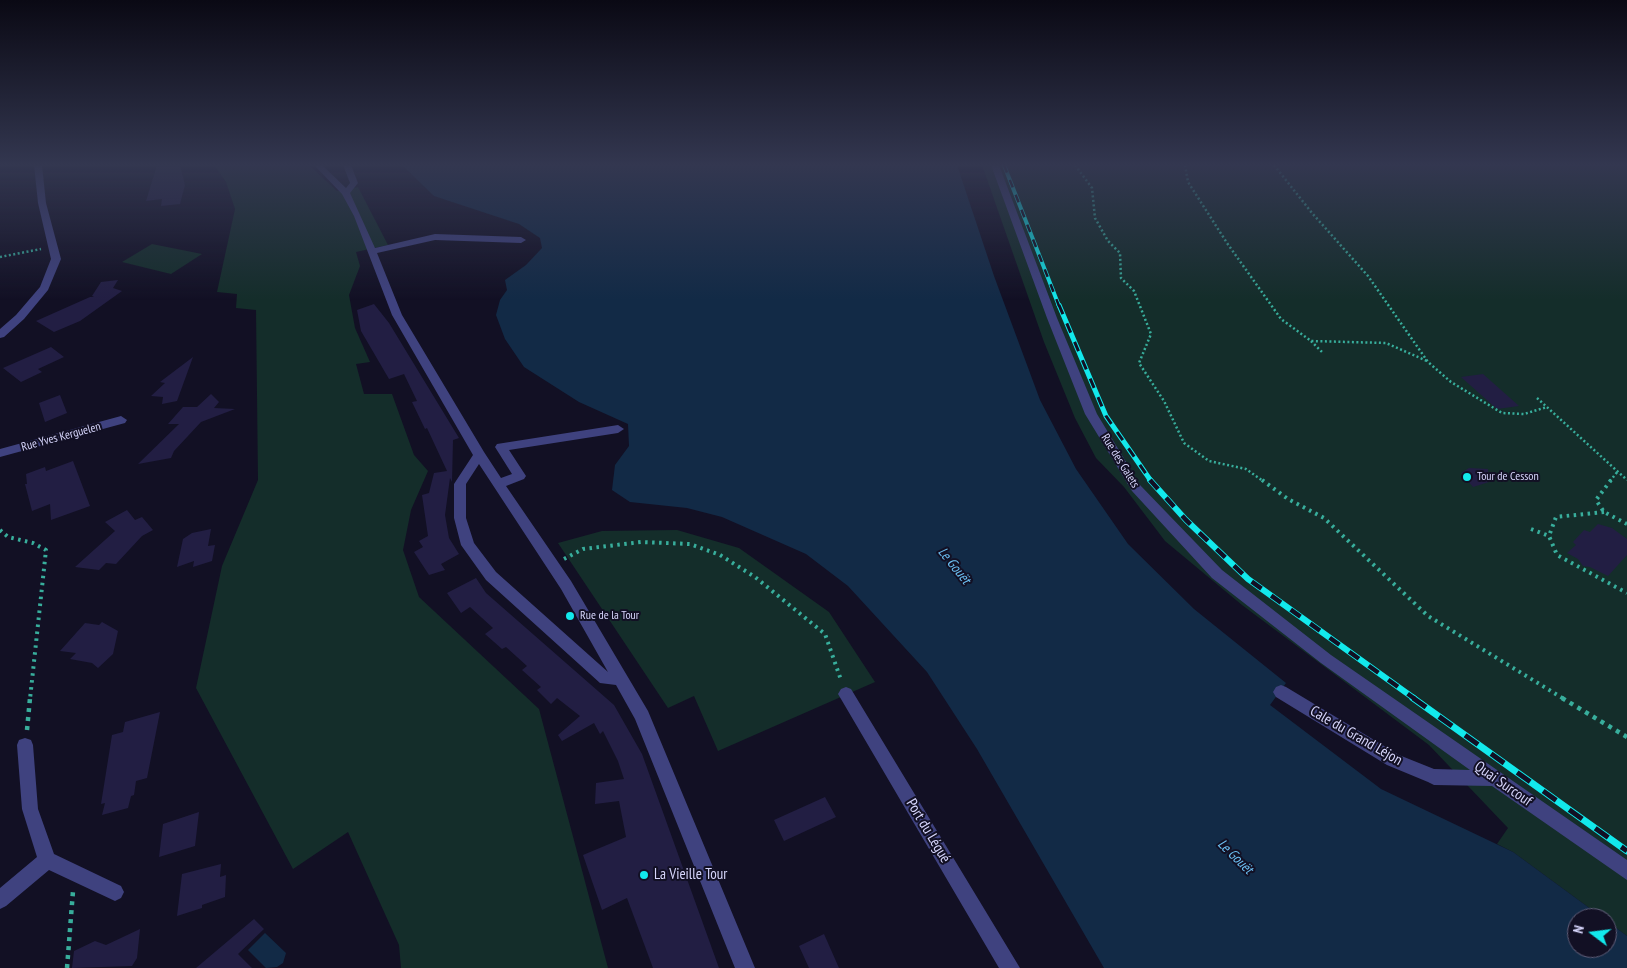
<!DOCTYPE html>
<meta charset="utf-8">
<style>
body{margin:0}
#map{position:relative;width:1627px;height:968px;overflow:hidden;background:#121024;font-family:"PT Sans Narrow",sans-serif}
canvas{display:block}
.north{position:absolute;left:1567px;top:908px;width:50px;height:50px;box-sizing:border-box;background:#121024;border:1px solid #615f7a;border-radius:50%;rotate:285deg;font-size:14px;font-weight:700;line-height:20px;text-align:center;color:#d7d6fc}
.north::after{content:'';display:block;margin:auto;width:18px;height:22px;background:#12e9ec;clip-path:polygon(50% 0,100% 100%,50% 72%,0 100%)}
</style>
<div id="map">
<canvas width="1627" height="968"></canvas>
<div class="north">N</div>
</div>
<script>
const context = document.querySelector('canvas').getContext('2d');
context.lineJoin = 'round';
function fillPath(path, color) { context.fillStyle = color; context.fill(path, 'evenodd'); }
const shape = rows => new Path2D(rows.map(r => 'M' + r).join(''));
function strokePath(path, color, width, dash) { context.strokeStyle = color; context.lineWidth = width; context.lineCap = dash ? 'butt' : 'round'; context.setLineDash(dash || []); context.stroke(path); }
function write(font, color, halo, rows, align = 'center') {
  context.font = font + ' "PT Sans Narrow",sans-serif'; context.lineWidth = 4; context.setLineDash([]); context.textBaseline = 'middle'; context.strokeStyle = halo; context.fillStyle = color; for (const [text, x, y, turn = 0] of rows) {
    context.save(); context.translate(x, y); context.rotate((+turn || 0) * Math.PI / 180); context.textAlign = isNaN(turn) ? turn : align; if (halo) context.strokeText(text, 0, 0); context.fillText(text, 0, 0); context.restore();
  }
}
fillPath(shape([
 [214,165,309,165,337,191,358,187,388,245,356,252,360,266,349,295,355,328,370,362,356,364,364,394,392,394,414,455,428,471,411,510,403,550,419,597,539,709,608,968,401,968,399,945,348,832,293,869,196,688,222,566,258,480,256,310,236,308,237,294,217,292,235,209,226,182],
 [982,165,1627,165,1627,936,1607,921,1607,918,1603,918,1513,852,1497,844,1508,828,1429,745,1242,605,1165,541,1124,487,1096,458,1075,418,1044,342],
 [152,244,202,254,171,274,122,262],
 [677,530,739,548,829,612,875,682,718,751,694,696,668,708,558,543,602,531]
]), '#142d2a');
fillPath(shape([
 [402,165,957,165,994,276,1040,400,1076,469,1128,544,1194,609,1286,683,1270,705,1381,789,1513,852,1603,918,1577,918,1577,948,1607,948,1607,921,1627,936,1627,968,1104,968,977,749,927,672,848,586,806,554,722,517,687,508,630,502,612,490,615,465,629,446,628,424,579,402,524,367,505,339,496,315,500,300,507,290,505,280,526,265,542,248,540,238,519,224,434,196],
 [265,933,286,953,283,963,277,967,266,968,248,950]
]), '#122a46');
fillPath(shape([
 [157,165,180,165,185,185,180,204,161,206,162,199,146,201],
 [118,280,113,288,122,291,80,321,54,332,36,321,90,297,94,297,92,296,101,282],
 [374,304,389,323,459,438,453,440,452,482,450,478,445,515,449,538,459,554,441,564,445,570,429,575,414,552,423,547,419,541,428,536,422,495,429,493,434,473,447,471,427,428,425,429,412,402,417,401,404,374,389,379,361,331,357,310],
 [51,347,64,357,38,369,42,372,21,382,3,368],
 [193,357,177,401,162,404,163,397,151,396,165,383,160,382],
 [1483,374,1519,406,1497,409,1461,377],
 [211,394,219,402,214,408,235,409,201,422,174,451,171,458,138,464,179,424,168,424,183,407,197,407],
 [60,395,67,413,45,422,39,403],
 [73,461,90,506,51,520,50,504,32,511,25,484,27,484,26,474,45,467,46,471],
 [1469,468,1488,469,1489,482,1473,487,1461,473],
 [127,510,135,520,142,517,153,530,142,536,116,564,106,563,99,570,75,567,115,531,105,522],
 [1598,524,1612,528,1627,539,1627,555,1608,576,1590,567,1583,566,1578,559,1567,553,1576,545,1573,542,1584,530,1590,532],
 [211,529,208,546,215,545,212,561,193,567,194,561,177,567,183,539,192,533],
 [476,578,486,593,614,705,642,754,719,968,653,968,627,898,602,910,583,855,626,837,619,801,595,804,596,783,624,779,618,761,603,731,600,734,594,723,562,741,558,735,580,716,557,698,551,704,537,690,541,687,522,670,527,666,506,647,502,649,485,634,493,628,470,607,461,613,447,593],
 [102,622,118,631,113,654,98,668,92,663,70,659,76,653,60,651,85,623,99,625],
 [160,712,147,778,136,781,134,795,131,796,128,808,102,815,105,803,101,804,112,735,123,732,125,722],
 [825,797,836,817,784,841,774,820],
 [199,812,195,846,159,857,163,824],
 [221,864,220,877,226,875,225,897,202,905,202,908,177,916,182,874],
 [254,919,264,929,238,954,252,968,196,968],
 [140,929,137,958,132,966,72,968,74,951,95,941,106,945],
 [824,934,839,968,809,968,799,946]
]), '#221e43');
strokePath(shape([
 [1075,165,1092,188,1095,218,1108,241,1120,253,1121,278,1134,291,1151,334,1139,363,1164,401,1184,443,1209,461,1246,469,1263,481],
 [1185,165,1188,182,1227,243,1281,319,1311,341,1386,343,1427,361],
 [1274,165,1312,213,1368,276,1428,362,1451,382,1502,413,1524,414,1547,407],
 [0,257,41,249],
 [1311,341,1323,353],
 [1537,398,1627,480],
 [1610,481,1618,471]
]), '#38ae9c', 2.5, [2, 2.5]);
strokePath(shape([
 [1262,480,1288,499,1324,518,1428,616,1564,699],
 [1611,480,1596,500,1604,512,1627,524],
 [1604,512,1556,517,1549,536,1557,555,1627,593],
 [1531,529,1549,536],
 [0,530,8,537,33,543,46,550,30,699],
 [564,559,583,549,641,542,690,544,720,555,755,577,825,634,841,680]
]), '#38ae9c', 4, [2.5, 4.5]);
strokePath(shape([
 [1562,698,1627,737],
 [27,730,30,698],
 [67,968,73,891]
]), '#38ae9c', 4.5, [4, 5]);
fillPath(shape([
 [34,165,42,165,46,203,61,259,48,290,24,319,4,337,0,338,0,329,16,315,40,287,51,259,38,203,34,165],
 [314,165,322,165,346,188,350,183,343,165,351,165,358,183,350,193,375,248,435,234,521,237,526,240,521,243,435,240,377,253,402,315,484,452,501,478,512,474,495,447,497,444,618,425,624,429,618,433,509,450,526,476,524,479,506,486,571,581,648,711,755,968,735,968,635,719,616,685,600,683,486,580,461,545,454,518,454,484,473,455,392,315,354,216,342,194,314,165],
 [479,464,561,589,608,672,496,572,474,543,466,518,466,484,479,464],
 [991,165,999,165,1057,318,1097,414,1140,485,1222,570,1331,655,1627,860,1627,880,1492,786,1434,785,1428,782,1387,765,1276,697,1273,692,1276,687,1281,685,1286,687,1399,755,1434,769,1470,770,1321,663,1212,578,1132,491,1085,414,1047,318,991,165],
 [121,416,127,420,125,423,0,457,0,449,121,416],
 [846,687,851,689,1020,968,999,968,841,699,838,694,841,689,846,687],
 [25,738,31,740,33,745,38,809,54,854,121,886,124,892,121,898,115,901,49,870,6,906,0,909,0,888,37,857,22,809,17,745,19,740,25,738]
]), '#3f427f');
const railFar3 = shape([
 [1004,165,1059,306]
]);
const railFar2 = shape([
 [1059,305,1106,416,1151,481]
]);
const railFar1 = shape([
 [1150,480,1186,520,1248,579,1415,699]
]);
const rail = shape([
 [1413,698,1627,851]
]);
strokePath(railFar3, '#12e9ec', 4);
strokePath(railFar2, '#12e9ec', 5);
strokePath(railFar1, '#12e9ec', 6);
strokePath(rail, '#12e9ec', 7);
strokePath(railFar3, '#121024', 2.5, [8]);
strokePath(railFar2, '#121024', 3, [10]);
strokePath(railFar1, '#121024', 4.5, [12]);
strokePath(rail, '#121024', 5, [16]);
const sky = context.createLinearGradient(0, 0, 0, 300);
sky.addColorStop(0, '#0a0914');
sky.addColorStop(0.55, '#333750');
sky.addColorStop(1, '#33375000');
context.fillStyle = sky;
context.fillRect(0, 0, 1627, 300);
for (const [x, y, r, color] of [
 [1467,477,5,"#12e9ec"],
 [570,616,5,"#12e9ec"],
 [644,875,5,"#12e9ec"]
]) { const dot = new Path2D(); dot.arc(x, y, r, 0, 2 * Math.PI); context.fillStyle = color; context.fill(dot); strokePath(dot, '#121024', 2); }
write('12px', '#d7d6fc', '#121024', [
 ["Rue Yves Kerguelen",61,437,-15],
 ["Rue des Galets",1120,461,58]
]);
write('12px', '#d7d6fc', '#121024', [
 ["Tour de Cesson",1477,477],
 ["Rue de la Tour",580,616]
], 'left');
write('italic 14px', '#6cc1f4', '#121024', [
 ["Le Gouët",954,566,51],
 ["Le Gouët",1235,857,44]
]);
write('15px', '#d7d6fc', '#121024', [
 ["Cale du Grand Léjon",1356,736,30],
 ["Quai Surcouf",1503,784,35],
 ["Port du Légué",928,831,59]
]);
write('15px', '#d7d6fc', '#121024', [
 ["La Vieille Tour",654,875]
], 'left');
</script>
